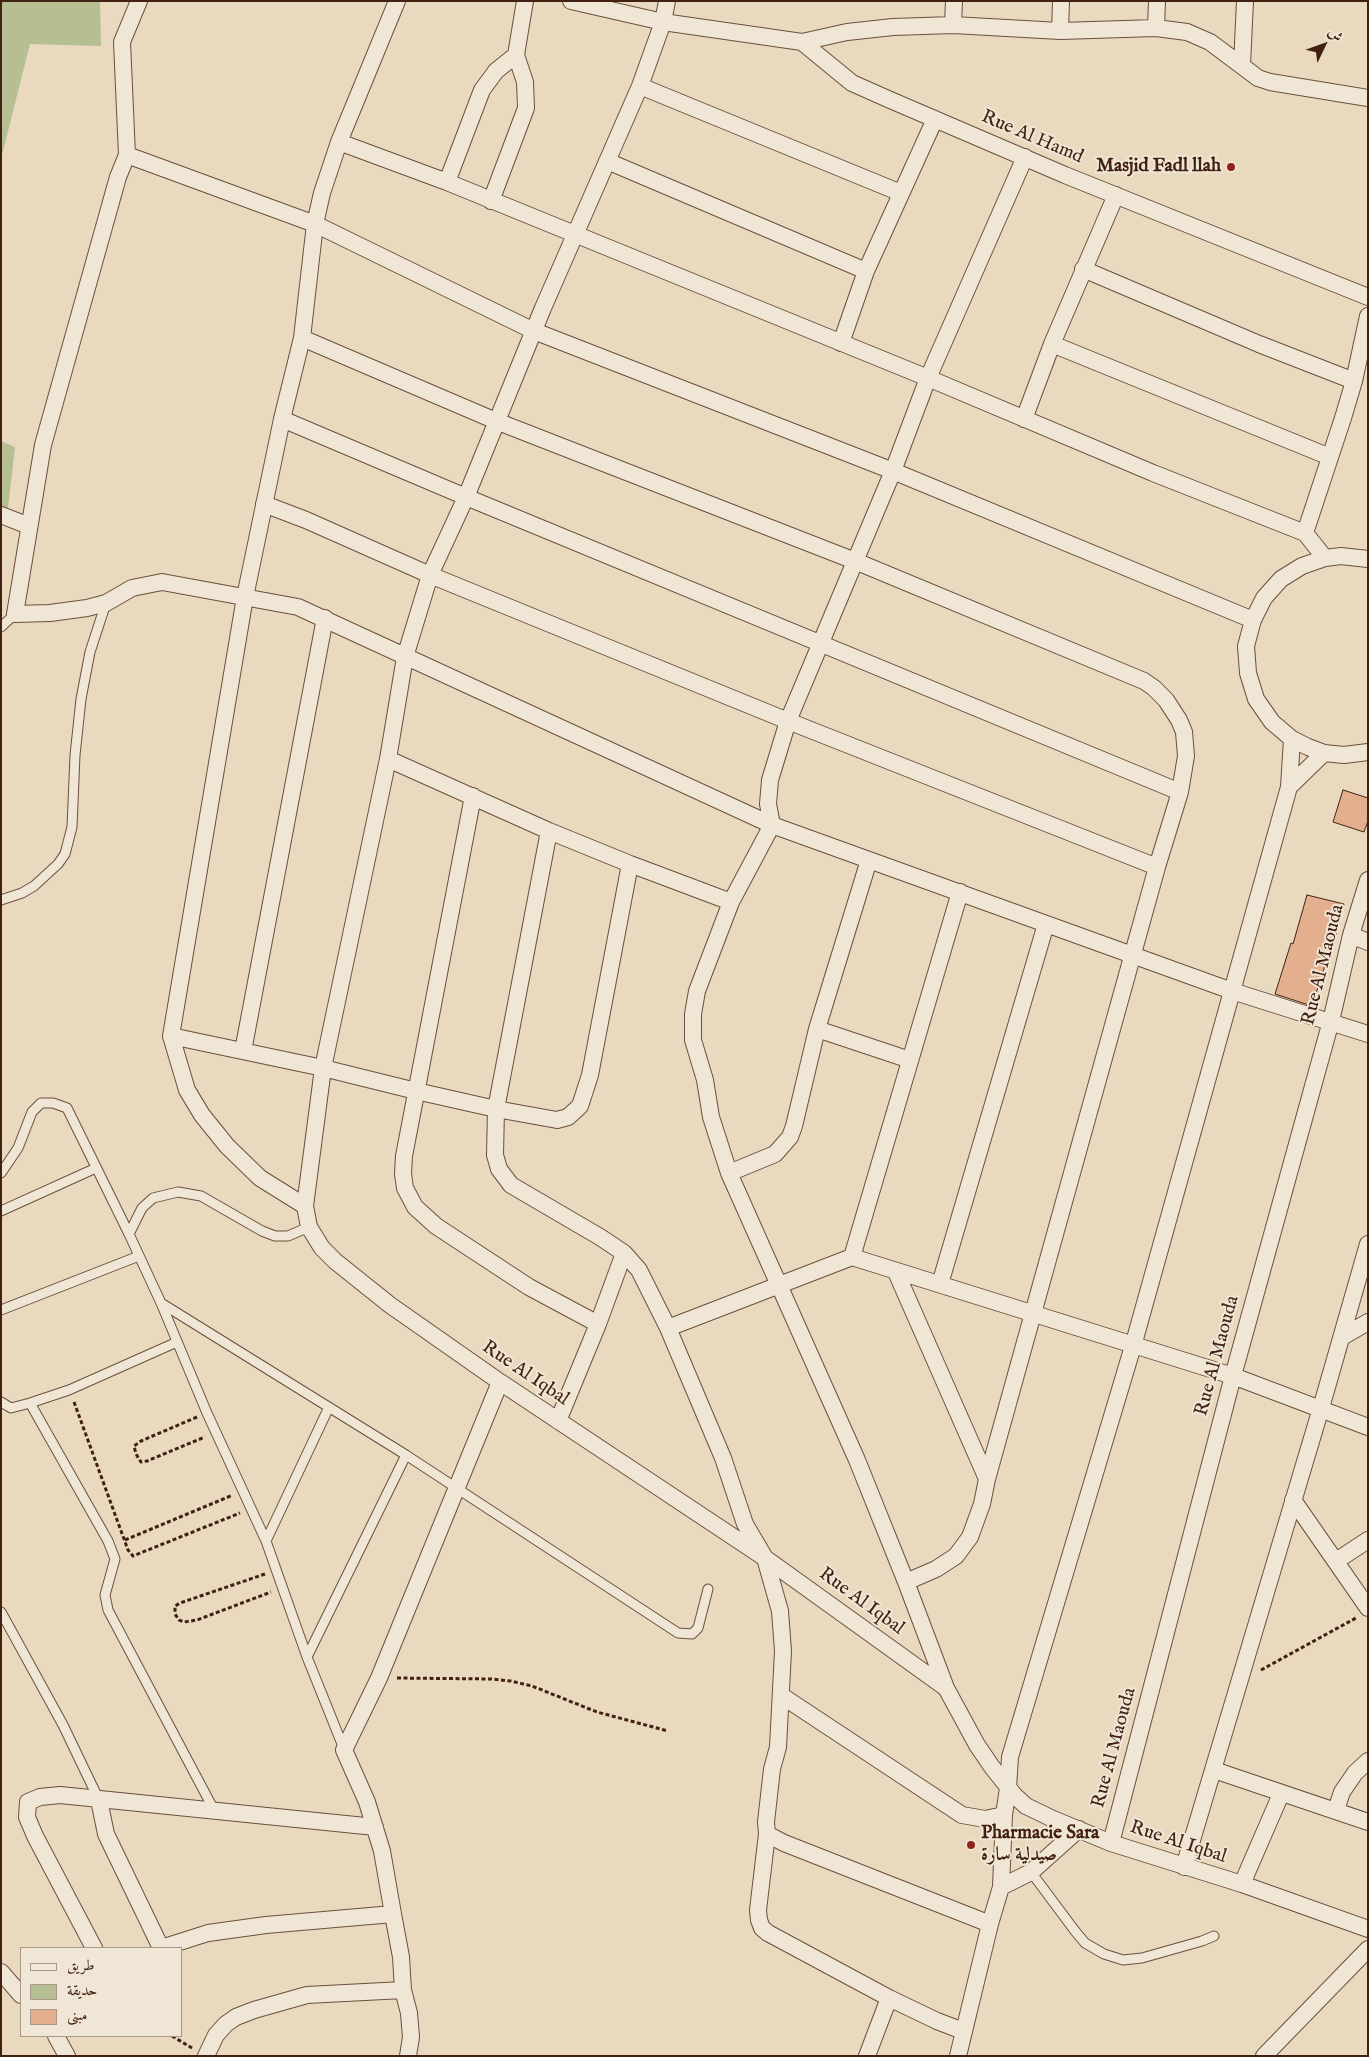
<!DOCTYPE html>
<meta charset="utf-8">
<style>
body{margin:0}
#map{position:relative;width:1369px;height:2057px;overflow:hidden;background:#e8d9bf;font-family:"IM FELL English",Amiri,serif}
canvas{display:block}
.frame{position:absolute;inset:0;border:2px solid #432112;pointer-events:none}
.legend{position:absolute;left:20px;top:1947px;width:162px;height:90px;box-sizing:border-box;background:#f0e6d5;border:1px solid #ab9787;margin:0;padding:6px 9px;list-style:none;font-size:15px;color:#432112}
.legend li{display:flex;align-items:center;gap:10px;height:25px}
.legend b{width:25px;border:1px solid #ab9787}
.north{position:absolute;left:1299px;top:20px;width:50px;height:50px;-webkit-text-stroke:4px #f0e6d5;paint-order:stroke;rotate:48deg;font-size:14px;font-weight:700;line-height:20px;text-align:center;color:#432112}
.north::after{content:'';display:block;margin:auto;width:18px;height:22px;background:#432112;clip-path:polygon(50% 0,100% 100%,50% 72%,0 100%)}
</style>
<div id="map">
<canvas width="1369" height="2057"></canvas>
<div class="frame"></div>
<ul class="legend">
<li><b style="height:6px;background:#f0e6d5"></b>طريق</li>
<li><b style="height:14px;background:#b5bf92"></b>حديقة</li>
<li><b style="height:14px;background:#e4af8e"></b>مبنى</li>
</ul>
<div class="north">ش</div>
</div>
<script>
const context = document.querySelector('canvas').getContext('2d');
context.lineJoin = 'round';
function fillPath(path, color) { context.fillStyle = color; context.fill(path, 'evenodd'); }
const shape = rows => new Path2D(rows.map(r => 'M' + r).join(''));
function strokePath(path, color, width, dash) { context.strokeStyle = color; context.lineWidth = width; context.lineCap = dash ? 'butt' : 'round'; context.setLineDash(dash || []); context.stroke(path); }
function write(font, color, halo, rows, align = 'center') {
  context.font = font + ' "IM FELL English",Amiri,serif'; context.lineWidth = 4; context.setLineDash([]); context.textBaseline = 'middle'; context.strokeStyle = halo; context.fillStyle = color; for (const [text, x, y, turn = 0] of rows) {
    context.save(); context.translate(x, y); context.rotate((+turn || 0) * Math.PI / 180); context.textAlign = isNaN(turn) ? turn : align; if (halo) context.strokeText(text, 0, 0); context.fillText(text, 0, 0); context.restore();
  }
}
fillPath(shape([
 [1,1,100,1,101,46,30,44,1,159],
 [1,441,15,447,8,508,1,506]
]), '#b5bf92');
const building = shape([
 [1343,790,1368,798,1368,821,1364,832,1333,822,1343,790],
 [1307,895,1344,904,1331,953,1329,953,1312,1006,1275,994,1291,943,1293,944,1307,895]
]);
fillPath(building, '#e4af8e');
strokePath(building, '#432112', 1);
const lane = shape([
 [1,627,15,614],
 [1,900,22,893,34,886,58,864,65,854,72,827,75,755,81,699,90,652,106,603],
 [1,1173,18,1148,32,1112,41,1103,53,1103,67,1108,129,1234],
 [1,1211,96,1168],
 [309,1227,288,1236,275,1236,262,1231,201,1196,178,1192,153,1198,142,1208,129,1234,161,1303,207,1413,266,1541,307,1657,344,1749],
 [161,1303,406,1455,678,1633,692,1634,698,1628,708,1589],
 [1,1310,139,1256],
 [1,1402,11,1408,30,1403,69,1390,177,1342],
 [30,1403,108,1541,115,1559,105,1595,108,1610,214,1810],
 [266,1541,329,1407],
 [1,1612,63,1725,99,1800],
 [307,1657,406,1455],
 [1031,1872,1075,1931,1085,1943,1104,1954,1123,1960,1142,1958,1202,1941,1214,1936]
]);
const street = shape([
 [139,1,122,42,127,155,118,177,43,445,15,614,50,613,87,608,106,603,132,588,162,582,298,607,772,825,1232,991,1368,1034],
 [571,1,663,22,802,42,847,32,893,27,953,25,1060,31,1156,28,1187,32,1210,42,1258,78,1270,82,1368,98],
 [667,1,663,22,640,86,543,308,466,497,430,575,405,657,388,759,323,1068,305,1206,309,1227,322,1248,335,1261,390,1305,500,1382,765,1558,946,1688,977,1745,992,1767,1015,1796,1026,1806,1053,1819,1111,1843,1242,1884,1368,1929],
 [953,25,954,1],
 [1156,28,1157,1],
 [1060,31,1061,1],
 [802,42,852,83,888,99,1065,175,1368,297],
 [1242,65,1245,1],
 [640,86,901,193],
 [339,142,447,182,928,378,1153,473,1305,533,1325,558],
 [127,155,315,224,534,331,893,471,1253,620],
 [607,161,866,271],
 [447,182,482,90,496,71,516,55],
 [491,201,526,108,525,82,516,55,525,1],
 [1083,269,1259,344,1354,381],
 [302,338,496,421,855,561,1144,681,1154,688,1166,700,1179,720,1184,732,1186,756,1180,792,1157,867,987,1479,982,1504,970,1537,956,1556,936,1569,906,1582],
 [841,343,866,271,935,119],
 [1052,344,1330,457],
 [282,419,466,497,1180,792],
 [1024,419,1052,344,1116,195],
 [264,504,306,520,430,575,788,721,1157,867],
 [1,515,29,526],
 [1305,533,1343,418,1354,381,1368,316],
 [1368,559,1341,556,1325,558,1302,566,1281,579,1264,598,1253,620,1246,646,1248,673,1256,699,1272,722,1292,739,1308,747,1324,753,1344,755,1368,752],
 [388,759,549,831,630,864,731,902],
 [1289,787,1324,753],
 [473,796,404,1156,403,1174,405,1188,415,1207,436,1226,529,1287,598,1324],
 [549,831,496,1109,495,1155,499,1169,511,1185,600,1237,624,1253,639,1270,668,1328,723,1458,745,1524,765,1558,780,1611,783,1651,778,1747,772,1769,766,1822,767,1834,784,1843,990,1924],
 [1351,935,1368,942],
 [817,1029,910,1060],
 [171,1036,323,1068,416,1091,496,1109,557,1120,568,1117,580,1106,590,1075,630,864],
 [243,1051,325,618],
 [729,1173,775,1154,790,1137,794,1126,817,1029,869,860],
 [305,1206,260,1178,227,1146,202,1115,187,1090,171,1036,245,597,282,419,302,338,315,224,322,193,339,142,397,1],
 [852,1257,960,892],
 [896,1272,987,1479],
 [940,1284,1046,924],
 [668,1328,852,1257,1233,1376,1368,1427],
 [1342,1337,1368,1322],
 [558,1421,598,1324,624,1253],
 [1293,1500,1368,1608],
 [1336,1561,1368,1540],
 [946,1688,906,1582,857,1460,729,1173,711,1117,705,1080,693,1040,693,1014,697,991,731,902,772,825,768,804,770,780,788,721,893,471,928,378,1025,157],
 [782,1696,962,1815,985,1819,1004,1815],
 [1214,1770,1368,1822],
 [99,1800,106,1834,161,1948],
 [1336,1810,1342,1792,1355,1773,1368,1761],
 [767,1834,758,1910,759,1920,762,1928,768,1933,889,1998],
 [1111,1843,1233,1376,1331,1021,1351,935,1368,880],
 [1184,1867,1321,1408,1368,1244],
 [1242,1884,1281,1794],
 [1001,1887,1031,1872,1079,1829],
 [393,1914,382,1851,367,1802,344,1750,379,1678,500,1382],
 [94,1948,35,1836,27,1817,28,1802,40,1797,60,1795,375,1827],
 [161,1948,208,1933,266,1925,393,1914,401,1957,403,1990,409,2013,411,2037,408,2056],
 [1,1972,21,1995],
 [56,2036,67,2056],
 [206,2056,216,2035,226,2024,236,2017,254,2010,307,1995,403,1990],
 [867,2056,889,1998,937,2021,963,2031],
 [958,2056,990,1924,1001,1887,1004,1815,1008,1788,1010,1757,1133,1346,1289,787,1292,739],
 [1264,2056,1368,1949]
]);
strokePath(lane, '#6c4f3d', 11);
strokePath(street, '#6c4f3d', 18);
strokePath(shape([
 [74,1402,128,1550,133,1556,240,1513],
 [197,1417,141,1441,134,1446,136,1454,141,1462,147,1461,205,1437],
 [125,1540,233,1495],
 [265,1574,180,1603,175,1606,175,1614,179,1620,184,1622,197,1620,271,1592],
 [1261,1670,1356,1618],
 [397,1678,491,1679,511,1681,532,1686,597,1712,668,1731],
 [172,2036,192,2048]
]), '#432112', 3, [4, 2.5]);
strokePath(lane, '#f0e6d5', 9);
strokePath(street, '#f0e6d5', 16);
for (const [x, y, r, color] of [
 [1231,167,5,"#8f2418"],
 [971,1845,5,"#8f2418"]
]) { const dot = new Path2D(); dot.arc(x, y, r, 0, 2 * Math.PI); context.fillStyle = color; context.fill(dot); strokePath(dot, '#f0e6d5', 2); }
write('19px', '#432112', '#f0e6d5', [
 ["Rue Al Hamd",1032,138,23],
 ["Rue Al Maouda",1324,965,-76],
 ["Rue Al Maouda",1218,1356,-75],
 ["Rue Al Iqbal",525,1374,34],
 ["Rue Al Iqbal",861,1602,36],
 ["Rue Al Maouda",1115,1748,-75],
 ["Rue Al Iqbal",1178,1843,18]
]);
write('bold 19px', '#432112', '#f0e6d5', [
 ["Masjid Fadl llah",1221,167],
 ["Pharmacie Sara",981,1834,"left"],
 ["صيدلية سارة",981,1856,"left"]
], 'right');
</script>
